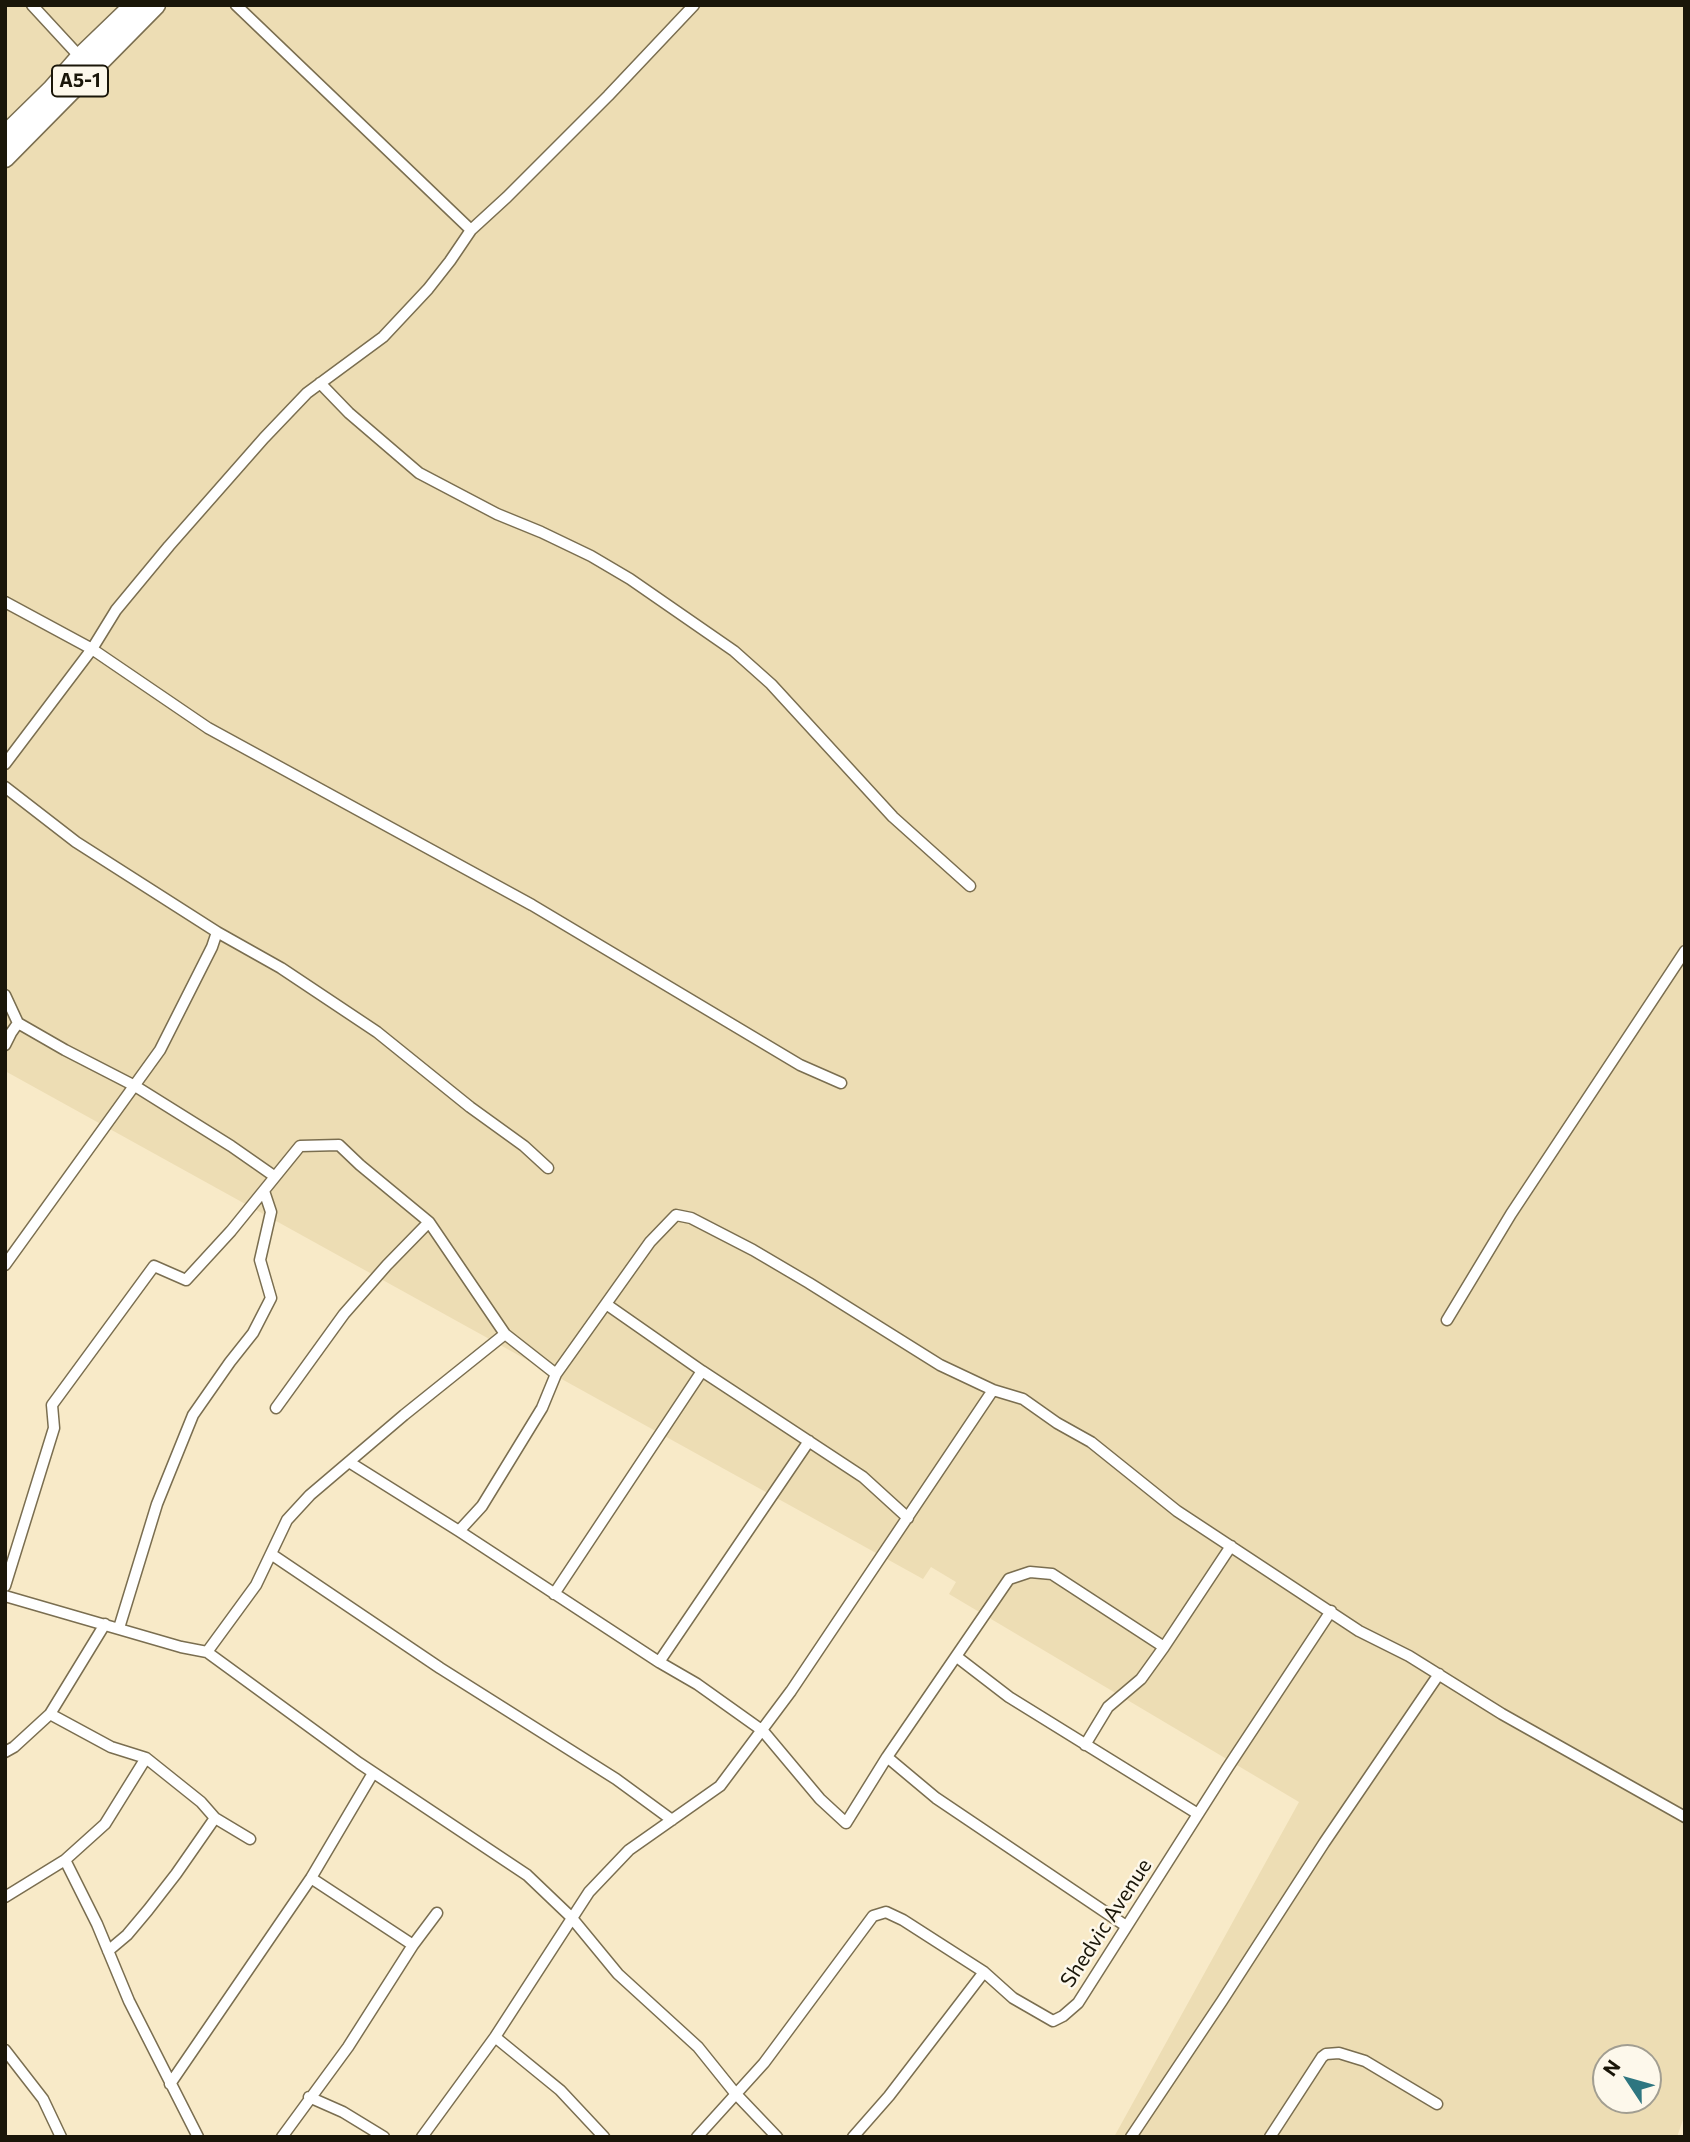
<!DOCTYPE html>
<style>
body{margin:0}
#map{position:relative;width:1690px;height:2142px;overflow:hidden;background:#f8eac8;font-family:Commissioner,sans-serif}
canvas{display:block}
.frame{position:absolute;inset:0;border:7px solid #1a1609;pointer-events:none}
.north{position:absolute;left:1592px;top:2044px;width:70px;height:70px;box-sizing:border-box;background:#fdf8eb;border:2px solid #a29e91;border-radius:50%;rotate:306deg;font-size:19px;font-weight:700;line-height:28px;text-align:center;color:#1a1609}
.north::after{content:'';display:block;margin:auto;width:24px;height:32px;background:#2e7680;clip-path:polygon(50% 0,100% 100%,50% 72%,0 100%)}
</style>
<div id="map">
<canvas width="1690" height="2142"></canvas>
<div class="frame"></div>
<div class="north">N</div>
</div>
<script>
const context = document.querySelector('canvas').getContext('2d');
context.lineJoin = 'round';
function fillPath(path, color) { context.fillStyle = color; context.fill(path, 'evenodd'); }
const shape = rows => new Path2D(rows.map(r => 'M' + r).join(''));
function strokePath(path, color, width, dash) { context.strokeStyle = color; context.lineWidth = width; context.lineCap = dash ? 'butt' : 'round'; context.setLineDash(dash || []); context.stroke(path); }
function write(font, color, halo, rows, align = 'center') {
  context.font = font + ' Commissioner,sans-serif'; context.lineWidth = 5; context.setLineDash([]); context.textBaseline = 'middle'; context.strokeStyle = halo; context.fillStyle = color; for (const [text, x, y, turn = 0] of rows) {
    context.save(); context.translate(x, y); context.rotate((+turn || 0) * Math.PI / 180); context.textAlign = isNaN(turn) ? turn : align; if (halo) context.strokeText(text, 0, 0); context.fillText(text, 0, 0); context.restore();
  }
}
fillPath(shape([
 [5,5,1685,5,1685,2114,1677,2137,1114,2137,1299,1802,949,1594,956,1582,931,1567,923,1579,5,1071],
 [1606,2058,1648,2058,1648,2100,1606,2100]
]), '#edddb4');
const street = shape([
 [32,5,80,57],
 [236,5,471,230],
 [320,383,349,413,419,473,497,514,541,532,591,556,630,579,734,651,771,684,893,817,970,886],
 [5,602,92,649,208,728,532,905,800,1065,841,1083],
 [5,764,92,649,116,610,169,546,264,438,307,393,383,337,428,289,450,261,471,230,507,197,608,96,694,5],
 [5,787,76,842,217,932],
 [5,995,18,1023,65,1050,135,1086,231,1146,274,1176],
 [5,1045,11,1033,18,1023],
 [5,1265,160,1050,212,947,217,932,281,968,377,1032,470,1107,524,1146,548,1168],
 [606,1304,702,1371,863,1477,908,1518],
 [1447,1320,1511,1214,1685,951],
 [556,1374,650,1242,676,1215,691,1218,753,1250,809,1283,940,1365,993,1390,1023,1399,1057,1423,1091,1442,1177,1511,1359,1631,1409,1656,1502,1714,1685,1817],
 [276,1408,344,1314,387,1265,429,1222],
 [349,1462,459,1531,659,1662,697,1684,763,1731,820,1799,846,1823,887,1757,1009,1579,1030,1572,1052,1574,1164,1647,1231,1546],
 [271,1554,440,1668,616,1779,672,1820],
 [5,1586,54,1428,52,1405,154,1266,186,1280,231,1231,300,1146,339,1145,360,1165,429,1222,505,1334,556,1374,542,1408,482,1506,459,1531],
 [554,1594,702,1371],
 [5,1596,181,1647,207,1652,359,1763,527,1875,571,1917,618,1974,698,2047,735,2093,777,2137],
 [119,1628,157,1504,193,1415,230,1362,253,1333,271,1298,260,1260,271,1212,264,1191],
 [207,1652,256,1585,287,1520,310,1495,404,1415,505,1334],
 [957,1657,1009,1697,1198,1814],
 [659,1662,809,1441],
 [50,1714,111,1747,146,1758,201,1802,215,1818,250,1839],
 [1085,1745,1108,1707,1141,1679,1164,1647],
 [5,1752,14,1747,50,1714,105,1624],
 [887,1757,936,1798,1126,1926],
 [65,1860,97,1924,129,2001,198,2137],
 [5,1897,65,1860,105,1824,146,1758],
 [413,1945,437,1913],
 [108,1951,127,1935,148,1910,176,1874,215,1818],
 [495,2037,560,2090,604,2137],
 [5,2050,43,2099,61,2137],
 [170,2084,311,1878,373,1773],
 [309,2097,343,2112,384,2137],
 [282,2137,348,2047,413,1945,311,1878],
 [422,2137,495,2037,589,1892,629,1850,720,1786,791,1691,993,1390],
 [697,2137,764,2063,873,1916,886,1912,903,1920,984,1972,1013,1998,1053,2021,1063,2016,1078,2003,1228,1767,1331,1611],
 [853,2137,889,2096,984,1972],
 [1131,2137,1222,2001,1324,1843,1439,1674],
 [1270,2137,1322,2057,1326,2054,1339,2053,1365,2061,1437,2104]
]);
const highway = shape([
 [5,135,52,89,80,57,134,5],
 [5,158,156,5]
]);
strokePath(street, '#7a6e50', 13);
strokePath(highway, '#7a6e50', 21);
strokePath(street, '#fff', 10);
strokePath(highway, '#fff', 18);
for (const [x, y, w] of [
 [80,81,56]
]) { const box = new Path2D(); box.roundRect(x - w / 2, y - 15.5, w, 31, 5); context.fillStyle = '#fdf8eb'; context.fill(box); strokePath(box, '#1a1609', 2); }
write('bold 19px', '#1a1609', null, [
 ["A5-1",80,81]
]);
write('21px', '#1a1609', '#fdf8eb', [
 ["Shedvic Avenue",1106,1923,-57]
]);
</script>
